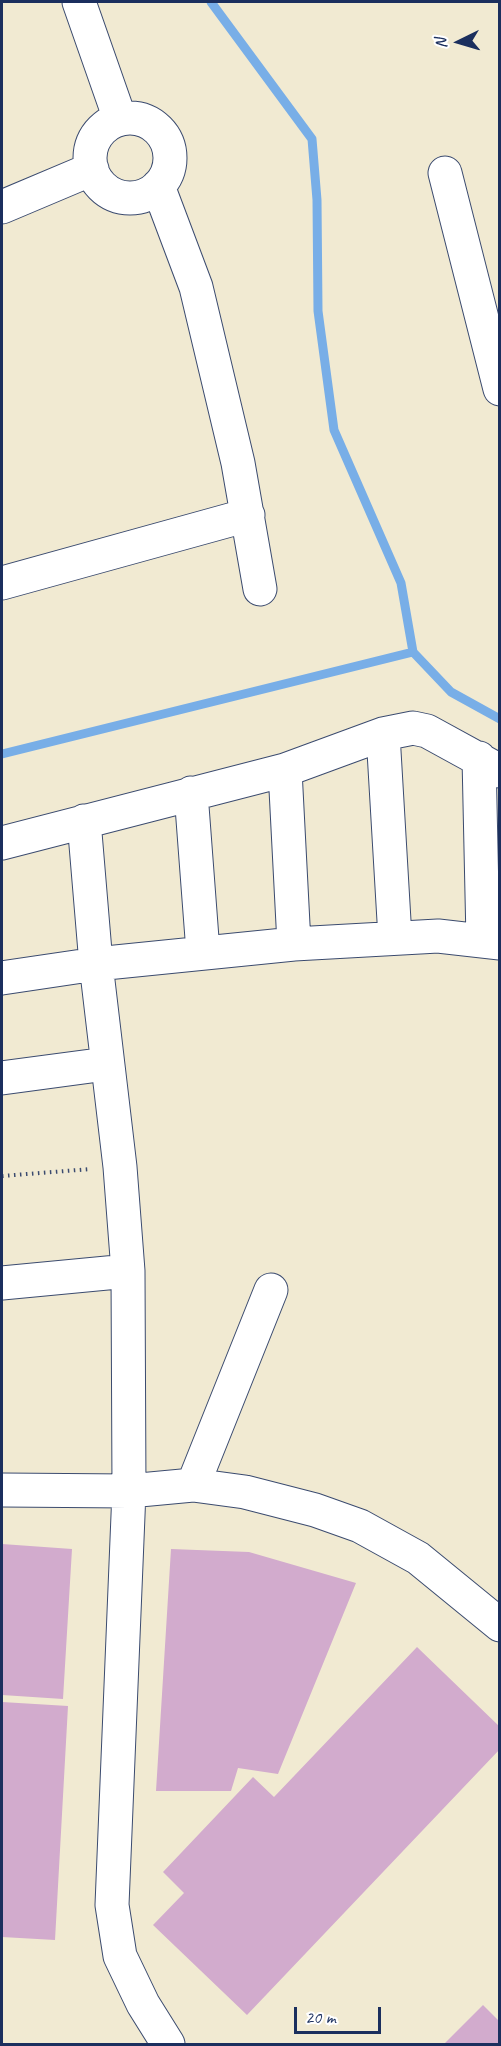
<!DOCTYPE html>
<style>
body{margin:0}
#map{position:relative;width:501px;height:2046px;overflow:hidden;background:#f1ead2;font-family:Caveat,sans-serif}
canvas{display:block}
.frame{position:absolute;inset:0;border:3px solid #1b2f5e;pointer-events:none}
.north{position:absolute;left:429px;top:12px;width:60px;height:60px;-webkit-text-stroke:4px #fff;paint-order:stroke;rotate:265deg;font-size:16px;font-weight:700;line-height:24px;text-align:center;color:#1b2f5e}
.north::after{content:'';display:block;margin:auto;width:21px;height:27px;background:#1b2f5e;clip-path:polygon(50% 0,100% 100%,50% 72%,0 100%)}
.scale{position:absolute;left:294px;top:2007px;width:87px;height:27px;box-sizing:border-box;border:3px solid #1b2f5e;border-top:0;padding-left:8px;font-size:18px;line-height:21px;white-space:nowrap;color:#1b2f5e;-webkit-text-stroke:4px #fff;paint-order:stroke}
</style>
<div id="map">
<canvas width="501" height="2046"></canvas>
<div class="frame"></div>
<div class="north">N</div>
<div class="scale">20 m</div>
</div>
<script>
const context = document.querySelector('canvas').getContext('2d');
context.lineJoin = 'round';
const shape = rows => new Path2D(rows.map(r => 'M' + r).join(''));
function strokePath(path, color, width, dash) { context.strokeStyle = color; context.lineWidth = width; context.lineCap = dash ? 'butt' : 'round'; context.setLineDash(dash || []); context.stroke(path); }
function fillPath(path, color) { context.fillStyle = color; context.fill(path, 'evenodd'); }
strokePath(shape([
 [211,2,312,139,317,200,318,311,334,430,401,583,413,652,451,692,500,719],
 [2,754,413,652]
]), '#78aee7', 9);
fillPath(shape([
 [2,1544,72,1549,63,1699,2,1695],
 [171,1549,249,1552,356,1583,278,1774,238,1768,231,1791,156,1791],
 [417,1647,500,1727,500,1749,247,2015,153,1925,184,1893,163,1872,253,1777,274,1797],
 [2,1702,68,1706,55,1940,2,1937],
 [483,2005,500,2022,500,2044,444,2044]
]), '#d2abcd');
const minor = shape([
 [79,2,120,119],
 '90 158a40 40 0 1 1 80 0a40 40 0 1 1-80 0Z',
 [445,173,500,389],
 [158,186,196,287,238,463,260,589],
 [2,207,92,169],
 [2,583,248,515],
 [383,734,395,938],
 [479,758,483,940],
 [285,770,294,944],
 [191,793,203,952],
 [84,821,96,964,120,1167,128,1271,129,1491,112,1905,120,1956,143,2004,168,2044],
 [2,843,285,770,383,734,413,728,427,731,500,771],
 [2,978,96,964,294,944,438,936,500,943],
 [2,1078,106,1064],
 [2,1283,128,1271],
 [193,1485,271,1290],
 [2,1490,129,1491,193,1485,245,1492,315,1510,360,1526,418,1558,500,1625]
]);
strokePath(minor, '#3b4b6f', 35);
strokePath(shape([
 [2,1176,91,1169]
]), '#3b4b6f', 4, [1.5, 4.5]);
strokePath(minor, '#fff', 33);
</script>
